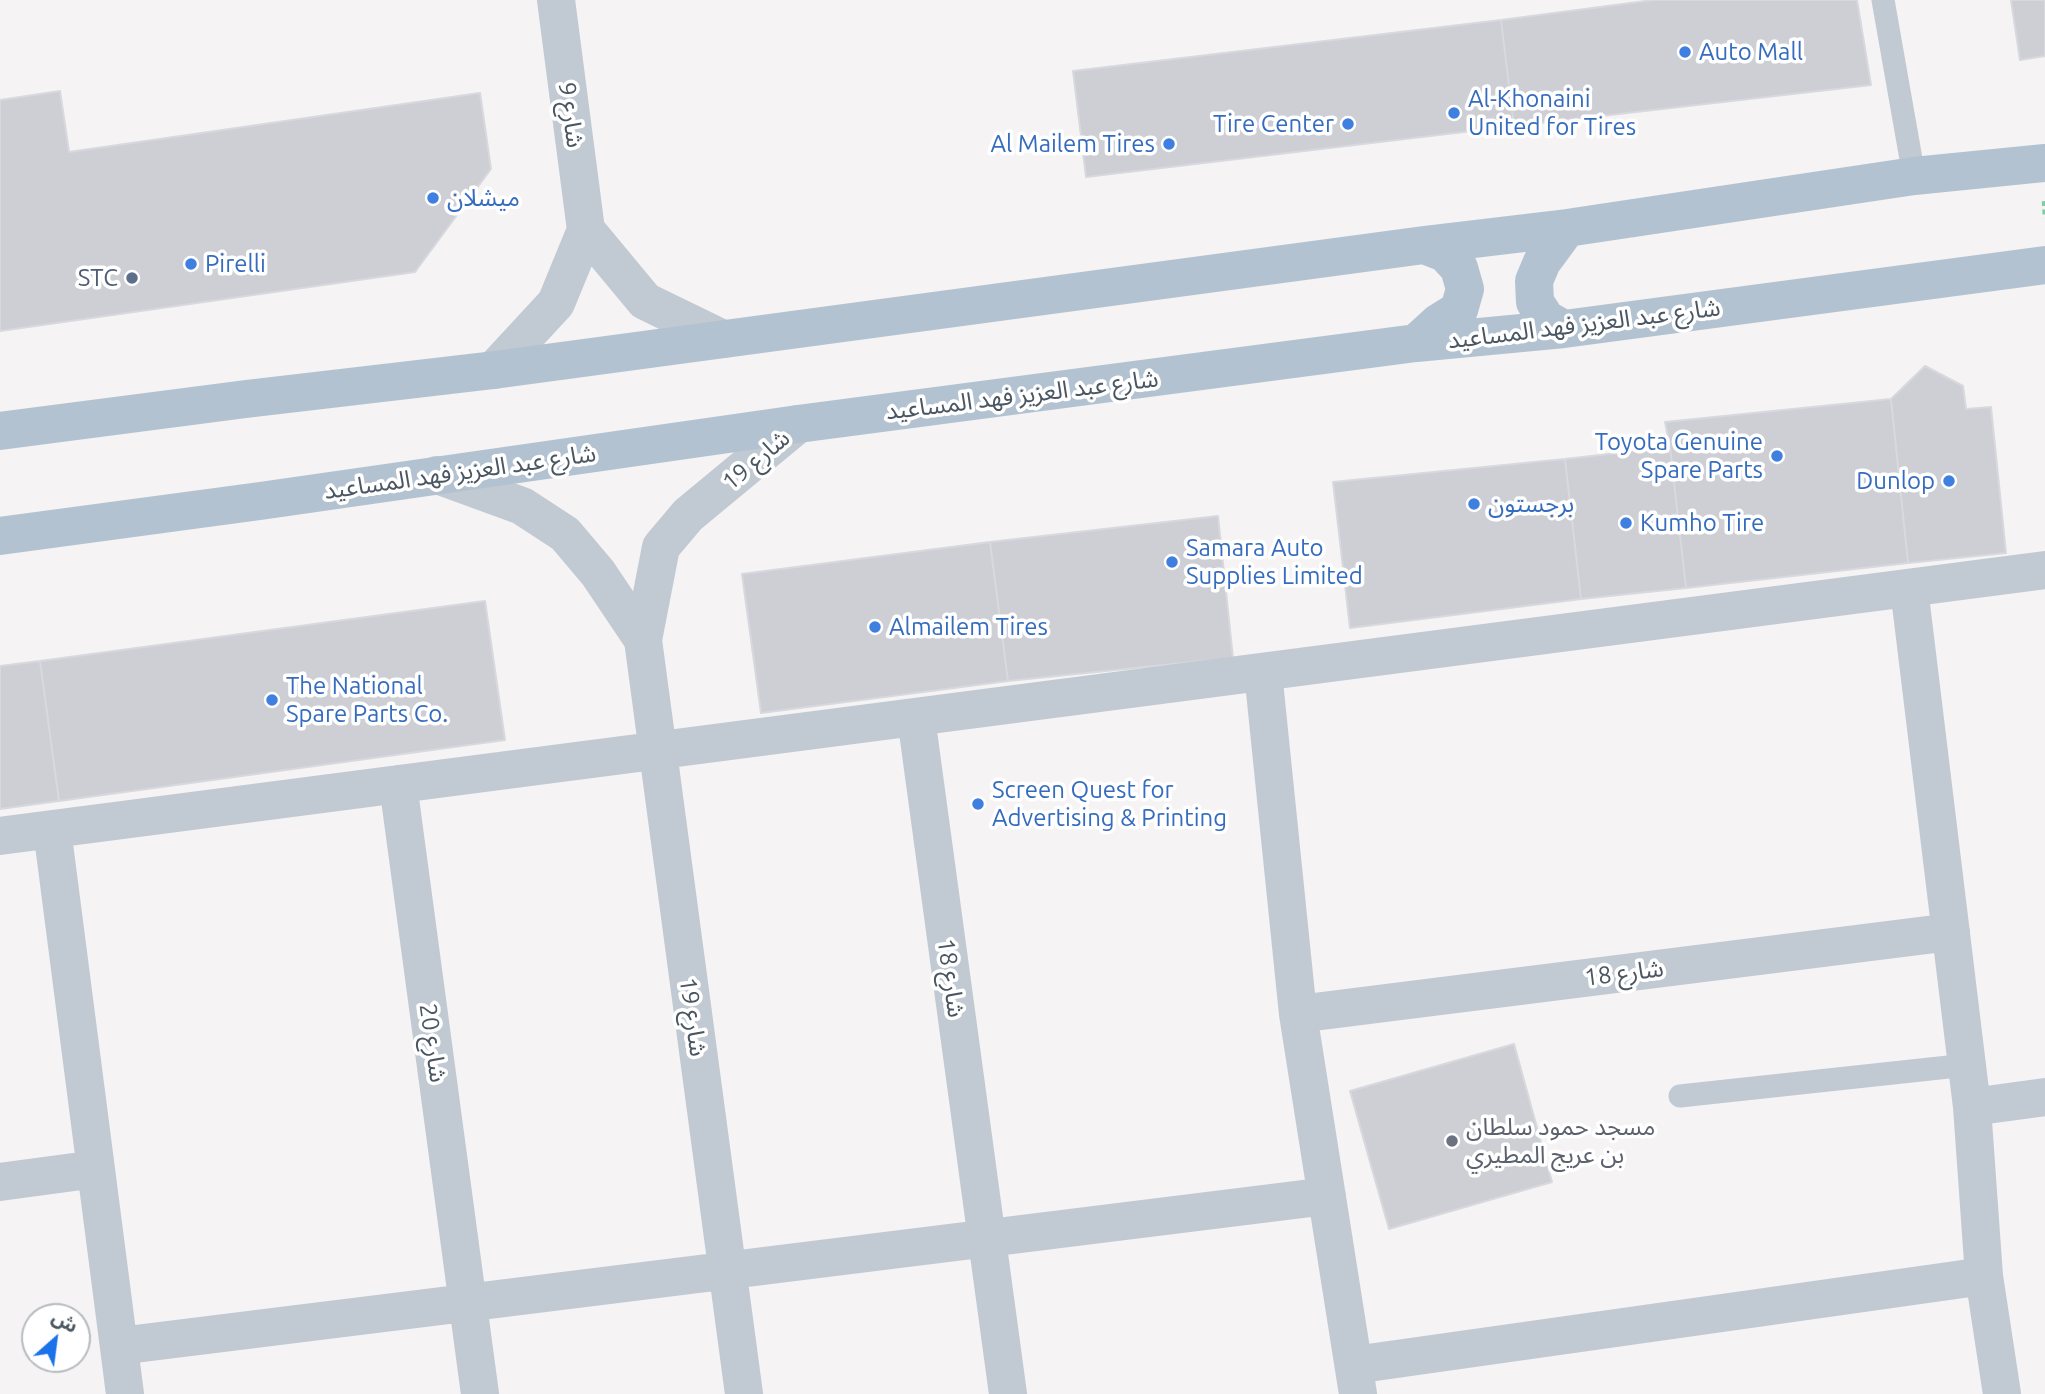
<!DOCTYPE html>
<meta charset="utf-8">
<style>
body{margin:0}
#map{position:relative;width:2045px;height:1394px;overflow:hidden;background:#f5f3f3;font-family:Ubuntu,"Noto Sans Arabic",sans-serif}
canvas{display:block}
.north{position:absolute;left:21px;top:1303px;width:70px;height:70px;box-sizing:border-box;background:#fff;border:2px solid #b7bbc0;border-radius:50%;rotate:28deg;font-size:19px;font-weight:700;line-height:28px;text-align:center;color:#4a5661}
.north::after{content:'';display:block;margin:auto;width:24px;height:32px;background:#1a73e8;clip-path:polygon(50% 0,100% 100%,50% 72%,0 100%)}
</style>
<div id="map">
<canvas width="2045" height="1394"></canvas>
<div class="north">ش</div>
</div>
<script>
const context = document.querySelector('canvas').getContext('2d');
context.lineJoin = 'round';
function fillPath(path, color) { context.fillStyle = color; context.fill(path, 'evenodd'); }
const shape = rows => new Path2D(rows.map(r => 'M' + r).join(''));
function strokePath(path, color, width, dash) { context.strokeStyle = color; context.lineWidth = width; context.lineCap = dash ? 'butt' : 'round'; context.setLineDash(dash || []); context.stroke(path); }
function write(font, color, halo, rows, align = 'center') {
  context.font = font + ' Ubuntu,"Noto Sans Arabic",sans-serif'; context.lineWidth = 7; context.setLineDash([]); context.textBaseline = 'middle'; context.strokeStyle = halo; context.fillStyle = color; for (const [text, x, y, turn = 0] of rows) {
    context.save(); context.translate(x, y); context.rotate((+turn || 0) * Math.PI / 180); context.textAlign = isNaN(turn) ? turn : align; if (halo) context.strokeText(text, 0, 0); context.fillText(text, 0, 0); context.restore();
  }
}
const building = shape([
 [1653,0,1857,0,1871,85,1514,126,1501,20,1653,0],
 [2011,0,2045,0,2045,56,2020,60,2011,0],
 [1501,20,1514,126,1086,177,1073,71,1501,20],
 [60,91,69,152,480,93,491,169,415,272,0,331,0,100,60,91],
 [1925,366,1963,386,1966,409,1991,407,2006,553,1908,563,1891,399,1925,366],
 [1891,399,1908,563,1686,588,1670,447,1665,422,1891,399],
 [1670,447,1686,588,1581,599,1565,459,1670,447],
 [1565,459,1581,599,1350,628,1333,482,1565,459],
 [1218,516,1233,658,1008,681,990,542,1218,516],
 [990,542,1008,681,761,713,742,574,990,542],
 [485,601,505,740,59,801,40,661,485,601],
 [40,661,59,801,0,809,0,666,40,661],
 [1514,1044,1552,1182,1389,1229,1350,1091,1514,1044]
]);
fillPath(building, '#cdcfd5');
strokePath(building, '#d7d9de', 2);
strokePath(shape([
 [2044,201,2045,218]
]), '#7ad0a6', 4.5, [5, 3.5]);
strokePath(shape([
 [1883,0,1914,176],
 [1680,1096,1967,1065]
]), '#c1cad2', 23);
strokePath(shape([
 [586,230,645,301,723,339],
 [494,370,556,303,586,230,556,0],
 [437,475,522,506,565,534,598,573,643,640],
 [1909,588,1972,1107,1984,1276,2002,1394],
 [1263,672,1298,1014,1358,1394],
 [916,717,1008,1394],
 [398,784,480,1394],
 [52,829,125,1394],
 [0,836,2045,570],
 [1298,1014,1951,932],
 [1972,1107,2045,1097],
 [0,1182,96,1169],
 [119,1346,1327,1196],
 [1354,1365,1984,1276],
 [744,1394,643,640,661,547,688,515,798,424]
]), '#c1cad2', 38);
strokePath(shape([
 [1564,329,1546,319,1535,302,1534,281,1542,262,1567,228],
 [1416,343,1438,323,1459,310,1465,289,1459,268,1445,253,1424,245],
 [0,431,246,399,494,370,1424,245,1567,228,1914,176,2045,163],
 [0,536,260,501,798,424,1416,343,1564,329,2045,265]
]), '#b3c2d1', 38);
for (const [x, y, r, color] of [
 [1685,52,7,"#3f7fe0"],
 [1454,113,7,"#3f7fe0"],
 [1348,124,7,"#3f7fe0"],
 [1169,144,7,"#3f7fe0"],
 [433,198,7,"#3f7fe0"],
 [191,264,7,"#3f7fe0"],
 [132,278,7,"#5c6f8a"],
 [1777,456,7,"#3f7fe0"],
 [1949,481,7,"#3f7fe0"],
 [1474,504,7,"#3f7fe0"],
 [1626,523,7,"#3f7fe0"],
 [1172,562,7,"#3f7fe0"],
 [875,627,7,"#3f7fe0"],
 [272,700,7,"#3f7fe0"],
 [978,804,7,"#3f7fe0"],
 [1452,1141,7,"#6b7280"]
]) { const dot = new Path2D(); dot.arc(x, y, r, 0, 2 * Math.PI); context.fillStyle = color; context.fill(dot); strokePath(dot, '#fff', 2.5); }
write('24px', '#366cbe', '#fff', [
 ["Auto Mall",1699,52],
 ["Al-Khonaini",1468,99],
 ["United for Tires",1468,127],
 ["Tire Center",1334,124,"right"],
 ["Al Mailem Tires",1155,144,"right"],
 ["ميشلان",447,198],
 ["Pirelli",205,264],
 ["Toyota Genuine",1763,442,"right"],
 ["Spare Parts",1763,470,"right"],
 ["Dunlop",1935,481,"right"],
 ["برجستون",1488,504],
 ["Kumho Tire",1640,523],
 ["Samara Auto",1186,548],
 ["Supplies Limited",1186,576],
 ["Almailem Tires",889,627],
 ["The National",286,686],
 ["Spare Parts Co.",286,714],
 ["Screen Quest for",992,790],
 ["Advertising & Printing",992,818]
], 'left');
write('24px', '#4a5661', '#fff', [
 ["شارع 9",571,115,82],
 ["شارع عبد العزيز فهد المساعيد",1584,324,-7],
 ["شارع عبد العزيز فهد المساعيد",1022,395,-7],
 ["شارع 19",756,460,-40],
 ["شارع عبد العزيز فهد المساعيد",460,472,-8],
 ["شارع 18",1624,973,-7],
 ["شارع 18",951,978,82],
 ["شارع 19",693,1017,82],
 ["شارع 20",433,1043,82]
]);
write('24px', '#4e5e75', '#fff', [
 ["STC",118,278]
], 'right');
write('24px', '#5b616d', '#fff', [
 ["مسجد حمود سلطان",1466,1127],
 ["بن عريج المطيري",1466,1155]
], 'left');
</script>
